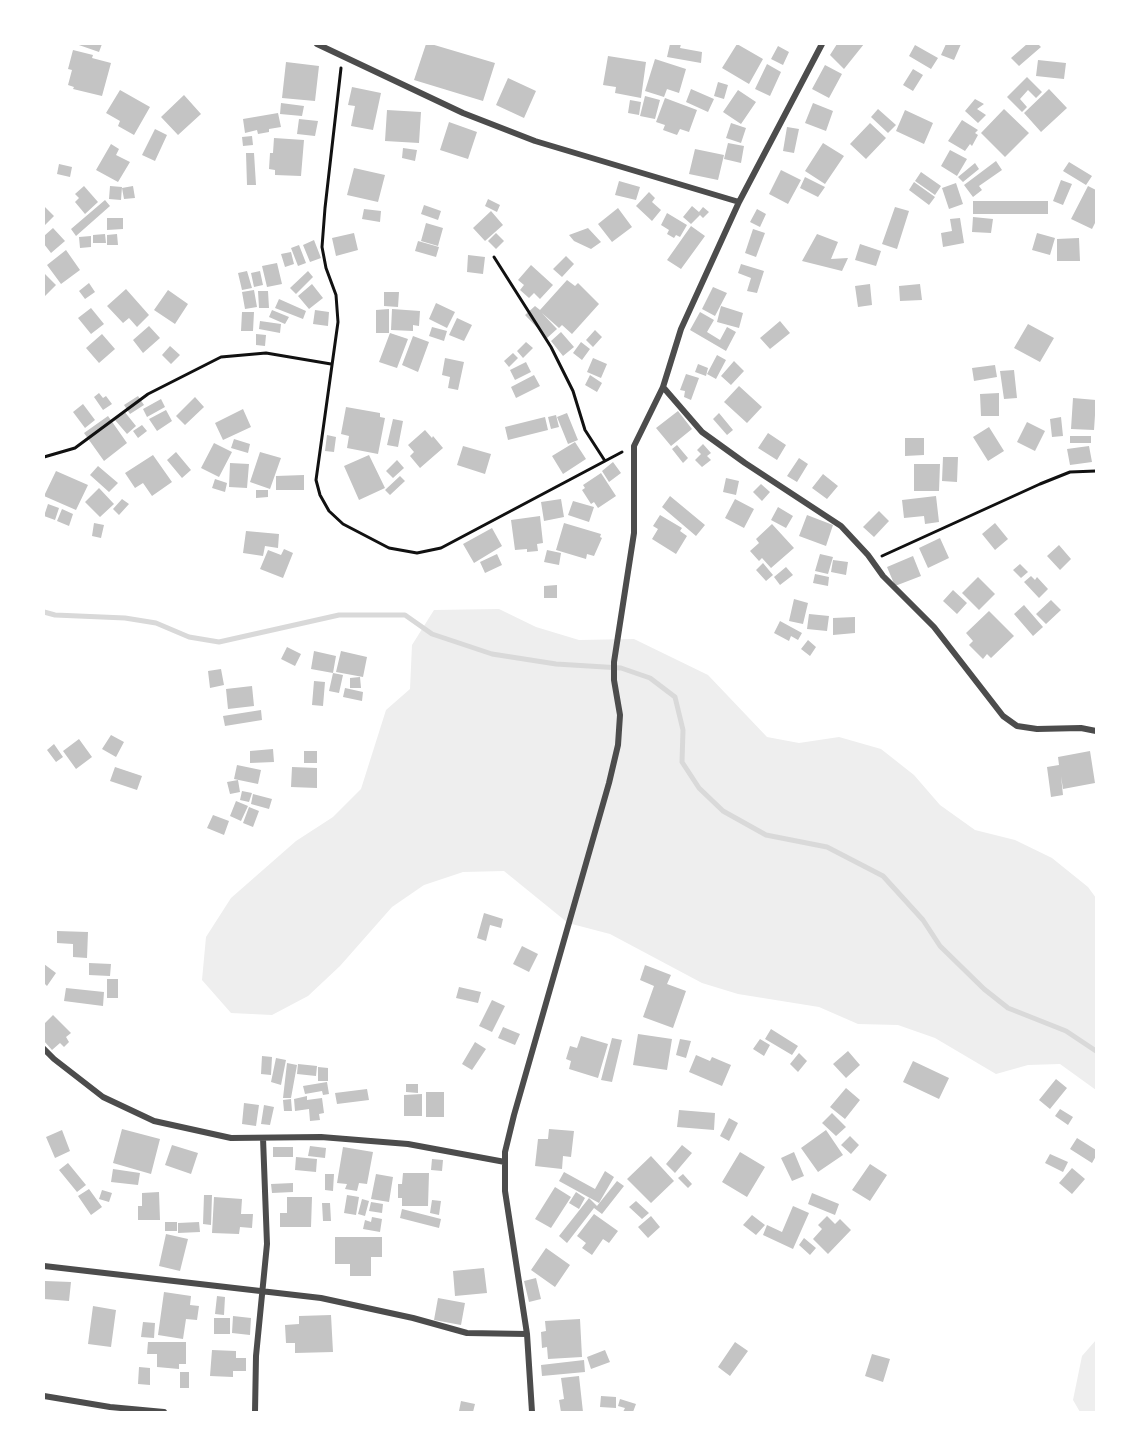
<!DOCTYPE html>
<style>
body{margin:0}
#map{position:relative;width:1140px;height:1456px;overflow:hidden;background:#fff;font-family:"Varela Round",sans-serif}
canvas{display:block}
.frame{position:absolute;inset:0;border:45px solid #fff;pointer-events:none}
</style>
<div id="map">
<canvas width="1140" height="1456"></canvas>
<div class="frame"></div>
</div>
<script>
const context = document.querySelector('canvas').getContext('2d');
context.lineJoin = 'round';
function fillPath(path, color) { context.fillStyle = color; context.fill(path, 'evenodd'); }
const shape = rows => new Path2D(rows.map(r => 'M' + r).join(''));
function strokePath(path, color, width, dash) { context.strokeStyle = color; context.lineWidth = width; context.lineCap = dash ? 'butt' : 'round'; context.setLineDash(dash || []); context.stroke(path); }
fillPath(shape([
 [499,609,536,627,579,640,634,639,708,675,767,737,799,743,839,737,881,749,914,775,940,805,975,830,1015,840,1052,858,1088,887,1096,898,1096,1090,1060,1064,1028,1065,996,1074,935,1038,898,1025,858,1024,819,1007,738,994,702,983,610,934,568,923,504,871,463,872,424,885,392,907,340,966,308,996,272,1015,231,1013,202,980,206,937,231,898,296,841,333,817,361,789,386,710,410,689,412,645,434,610],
 [1096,1340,1096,1412,1080,1412,1073,1400,1082,1356]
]), '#eee');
strokePath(shape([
 [44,612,55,615,125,618,156,623,189,637,219,642,339,615,405,615,432,634,492,654,556,664,621,668,650,678,675,697,683,730,682,762,699,788,723,811,766,835,827,847,883,876,923,920,940,946,984,989,1008,1008,1066,1031,1096,1051]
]), '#d9d9d9', 5);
fillPath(shape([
 [76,44,102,44,99,52],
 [426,44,431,44,495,63,483,101,414,80],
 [670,44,681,44,680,48,702,52,701,63,667,57],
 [737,44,763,59,749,84,722,68],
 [837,44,864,44,844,69,830,55],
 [946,44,961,44,954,60,941,55],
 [1027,44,1038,44,1041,47,1019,66,1011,58],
 [915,45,938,58,931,69,909,56],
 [778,46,789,52,783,65,771,59],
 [73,50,93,55,92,58,111,63,102,96,73,89,74,87,68,85,72,70,68,69],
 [608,56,646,62,641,98,615,93,616,87,603,85],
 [655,59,686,69,679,93,667,89,664,97,645,91],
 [1038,60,1066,63,1064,79,1036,76],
 [286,62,319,66,315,101,282,98],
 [767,64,781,72,770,96,755,89],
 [825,65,842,74,829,98,812,89],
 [913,69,923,75,913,91,903,85],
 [1027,77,1042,92,1036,98,1028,90,1020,99,1027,107,1022,112,1007,97],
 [508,78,536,91,524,118,496,105],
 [718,82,728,85,724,99,714,96],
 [352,87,381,93,373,130,351,126,355,106,348,105],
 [691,89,714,99,708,112,686,102],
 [1049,89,1067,108,1041,132,1024,113],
 [120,90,150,107,134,135,118,126,120,121,106,113],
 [738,90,756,102,741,124,723,112],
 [184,95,201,114,178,135,161,117],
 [645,96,660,100,655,119,640,116],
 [665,98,697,110,689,132,680,129,677,135,663,130,665,125,656,122],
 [975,99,984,104,977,109,986,115,978,123,965,111],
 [630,100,641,102,639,115,628,113],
 [281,103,304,106,302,116,280,114],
 [813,103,833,111,826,131,805,123],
 [878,109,896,125,888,133,871,117],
 [1004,109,1029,133,1005,157,981,133],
 [387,110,421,112,419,143,385,141],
 [905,110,933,123,924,144,896,131],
 [278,113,281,127,269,129,269,132,258,134,257,130,245,133,243,119],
 [299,119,318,121,315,136,297,134],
 [962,120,978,130,975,133,978,135,972,146,970,144,965,151,948,141],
 [449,122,477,132,468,159,440,150],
 [731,123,746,128,741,143,726,138],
 [870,123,886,138,866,159,850,144],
 [787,127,799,129,794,153,783,151],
 [155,129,167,135,155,161,142,155],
 [252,136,253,145,243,146,242,137],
 [274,138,304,140,301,176,275,175,275,170,269,169,270,153,273,153],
 [728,143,744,146,741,163,724,159],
 [823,143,844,156,825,184,805,171],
 [111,144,119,149,116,155,130,162,118,182,96,170],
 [403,148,417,150,415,161,402,158],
 [695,149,724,155,718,180,689,174],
 [950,150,967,159,957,176,941,166],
 [246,153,254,153,256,185,247,185],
 [996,161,1002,170,979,186,982,190,973,197,964,185],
 [1069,162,1092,176,1086,185,1063,171],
 [975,163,979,169,963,182,958,177],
 [59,164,72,167,70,177,57,174],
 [354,168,385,175,378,202,347,195],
 [781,170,801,180,788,204,769,194],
 [921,172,941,186,935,195,915,181],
 [805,177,825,187,818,197,800,188],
 [1061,180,1072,184,1063,205,1053,201],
 [619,181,640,187,636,200,615,195],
 [914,182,935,197,929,205,909,190],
 [956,183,963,204,949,209,942,188],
 [84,186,98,202,85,214,75,202,79,198,75,194],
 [110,186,122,187,121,200,109,199],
 [133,186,135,198,124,199,122,188],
 [1088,186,1096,190,1096,221,1092,229,1071,219],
 [649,192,655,198,652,202,661,210,652,221,636,206],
 [488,199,500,205,497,212,485,206],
 [105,200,110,206,76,236,71,229],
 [973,201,1048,201,1048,214,973,214],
 [424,205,441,211,438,220,421,214],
 [44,206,54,216,44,226],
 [692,206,699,212,703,207,709,212,703,218,700,215,691,224,683,217],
 [895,207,909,211,897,249,882,244],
 [618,208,632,227,612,242,598,224],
 [364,209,381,211,380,222,362,219],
 [757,209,766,214,760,227,750,222],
 [491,211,503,225,485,241,473,228],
 [667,213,687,225,680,237,676,235,674,238,667,234,669,230,661,225],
 [973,217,993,219,991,233,972,232],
 [107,218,123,218,123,229,107,230],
 [960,218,964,243,943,247,941,233,952,231,950,219],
 [426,223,443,228,438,246,421,241],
 [691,226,705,236,681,269,667,260],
 [53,228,65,241,51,253,44,244,44,236],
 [588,228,601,242,591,249,574,241,569,235],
 [753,229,765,233,756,257,745,253],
 [354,233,358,250,336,256,332,238],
 [496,233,504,241,496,249,488,241],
 [1037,233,1055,238,1050,255,1032,250],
 [105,234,106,243,93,243,93,235],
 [117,234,118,245,107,245,107,235],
 [817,234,838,242,831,259,848,258,842,271,802,261],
 [91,236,91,247,80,248,79,237],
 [1079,238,1080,261,1057,261,1057,239],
 [314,240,321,258,310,262,303,245],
 [418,241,439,247,436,257,415,251],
 [860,244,881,251,876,266,855,260],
 [299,245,306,263,298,266,291,248],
 [66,250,80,270,61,284,47,265],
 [291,252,294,264,285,267,281,254],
 [468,255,485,257,483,274,467,272],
 [566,256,574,264,562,277,553,269],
 [277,263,282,284,267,287,262,266],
 [741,264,764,271,757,293,747,291,751,278,738,273],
 [531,265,553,285,540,299,534,293,529,298,520,290,524,285,518,280],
 [247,271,252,288,242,290,238,273],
 [260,271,263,285,254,287,251,273],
 [308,271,313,277,296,294,290,288],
 [45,274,56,285,44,297,44,276],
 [567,280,575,286,578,283,599,304,572,334,562,325,559,328,542,313,557,329,547,338,525,315,535,306,540,310],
 [89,283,95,292,85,299,79,291],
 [312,284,323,298,309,309,298,296],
 [870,284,872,305,858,307,855,286],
 [920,284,922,300,900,301,899,286],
 [713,287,727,293,715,316,702,309],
 [126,289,149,315,137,327,129,318,123,323,107,306],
 [168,290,188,304,175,324,154,310],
 [254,290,257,307,245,309,242,292],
 [258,291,268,291,269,308,259,308],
 [384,292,399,292,398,307,384,306],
 [279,299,306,311,303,319,275,308],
 [436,303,455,312,447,328,429,319],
 [721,306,743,313,739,328,717,322],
 [91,308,104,324,91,334,78,318],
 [389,309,389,333,376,333,376,310],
 [392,309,420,311,419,326,413,325,413,331,391,330],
 [272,310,289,317,285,324,269,317],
 [315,310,329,312,328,326,313,324],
 [242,312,254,312,253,331,241,331],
 [700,312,714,320,707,332,720,340,727,327,736,332,726,351,690,330],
 [457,318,472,325,464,341,449,335],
 [260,321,281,324,280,333,259,329],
 [780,321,790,333,770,349,760,338],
 [1028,324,1054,338,1040,362,1014,348],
 [149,326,160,338,143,353,133,340],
 [432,327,447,331,444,341,429,336],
 [595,330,602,337,593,347,586,340],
 [561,332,574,347,563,356,551,341],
 [390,333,408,339,397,368,379,362],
 [102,334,115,349,99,363,86,348],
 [256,334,266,335,265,346,256,345],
 [413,336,429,342,418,372,402,365],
 [526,342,533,348,523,358,517,351],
 [581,342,590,349,582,360,573,353],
 [170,346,180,355,171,364,162,355],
 [513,353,518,358,509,367,504,361],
 [717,355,726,360,716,379,707,374],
 [445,358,464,362,458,390,448,388,450,377,442,375],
 [593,358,607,364,601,378,587,372],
 [734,361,744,371,731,385,721,376],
 [526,362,531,372,515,380,510,370],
 [698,364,708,368,706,376,695,372],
 [995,365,997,377,974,381,972,368],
 [1014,370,1017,398,1004,399,1000,371],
 [686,374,699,378,691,400,684,397,685,391,680,390],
 [534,375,540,386,516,398,511,387],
 [590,375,602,383,597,392,585,385],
 [739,386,762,407,747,423,724,402],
 [99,393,103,398,106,396,112,404,103,410,94,397],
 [999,393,999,416,981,416,980,394],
 [138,396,144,405,130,414,124,405],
 [195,397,204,407,185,425,176,416],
 [1073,398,1096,400,1094,430,1071,429],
 [161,399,165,407,147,417,143,409],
 [83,404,95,420,85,428,73,412],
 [346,407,380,413,380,417,385,418,378,454,347,448,349,436,341,434],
 [243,409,251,427,223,440,215,423],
 [166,410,172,421,157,431,149,419],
 [124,411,136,426,127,434,115,420],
 [678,411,692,429,671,446,656,428],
 [567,413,578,440,568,444,557,417],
 [719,413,733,430,727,435,713,419],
 [556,415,559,427,551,429,548,417],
 [108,416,127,443,104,461,84,433],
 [545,417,548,430,508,440,505,427],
 [1061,417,1063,436,1052,437,1050,419],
 [393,419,403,421,398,447,387,445],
 [1027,422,1045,431,1035,451,1017,442],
 [142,425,147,431,138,438,133,431],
 [989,427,1004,451,988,461,973,437],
 [425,430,432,438,433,436,443,448,420,468,410,456,414,452,408,445],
 [768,433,786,445,777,460,758,448],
 [327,435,336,437,334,452,325,451],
 [1070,436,1091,436,1091,443,1070,443],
 [905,438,924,438,924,455,905,456],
 [234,439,250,444,248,453,231,448],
 [575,442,586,459,563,474,552,456],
 [214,443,232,452,219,477,201,468],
 [703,444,711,453,707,456,711,460,702,467,695,460,701,454,697,450],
 [677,445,688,458,683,463,672,449],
 [463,446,491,454,485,474,457,465],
 [1089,446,1092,462,1070,465,1067,449],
 [176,452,191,470,182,478,167,460],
 [260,452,281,458,270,489,250,482],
 [153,455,172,482,152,496,143,483,135,488,125,473],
 [369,455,385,488,359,500,344,466],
 [943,457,958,457,957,482,942,481],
 [799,458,808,464,797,482,787,476],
 [397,460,404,468,393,478,386,471],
 [613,462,621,473,609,482,602,471],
 [230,463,249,464,247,488,229,487],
 [914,464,940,464,939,491,914,491],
 [98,466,118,483,109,492,90,475],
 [56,471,88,485,76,510,44,496],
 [601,473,616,496,598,508,594,502,591,504,582,490,585,488,583,485],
 [823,474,838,486,827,499,812,488],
 [304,475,304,490,276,490,276,476],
 [400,476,405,481,390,495,385,490],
 [726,478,739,481,736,495,723,492],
 [215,479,227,483,225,492,212,488],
 [761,484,770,492,762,501,753,492],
 [99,488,114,504,100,517,85,502],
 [256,490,268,490,268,497,256,498],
 [670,496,705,525,696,536,662,507],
 [936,496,939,522,925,524,924,516,904,518,902,500],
 [122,499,129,504,119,515,113,509],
 [561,499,564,517,544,521,541,502],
 [735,499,754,509,744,528,725,518],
 [573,501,594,507,589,522,568,515],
 [48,504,59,508,55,520,44,516],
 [778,507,793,516,786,528,771,520],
 [62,509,73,514,69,526,57,521],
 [879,511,889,521,874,537,863,527],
 [660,515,682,528,680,531,687,536,676,554,652,539,658,529,653,526],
 [807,515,833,525,826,546,799,536],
 [540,516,543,543,537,544,538,551,527,552,527,549,515,550,511,520],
 [94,523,104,525,101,538,92,536],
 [564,523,601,534,600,537,602,538,594,556,587,554,586,559,556,550],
 [995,523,1008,539,995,550,982,534],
 [772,524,794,548,771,568,762,558,759,561,750,551,759,543,756,539],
 [492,528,502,546,474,563,463,544],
 [246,531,279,534,278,548,265,546,263,556,243,553],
 [940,538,949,558,928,568,919,548],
 [1059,545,1071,559,1060,570,1047,556],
 [284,549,293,553,283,578,260,569,268,550,281,555],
 [547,550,561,553,559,565,544,562],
 [497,554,502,565,485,573,480,562],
 [820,554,833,557,828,574,815,571],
 [913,556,921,576,895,586,887,567],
 [833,560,848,562,846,575,831,572],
 [763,563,773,575,766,581,756,570],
 [1020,564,1028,572,1021,578,1013,570],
 [786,567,793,575,780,585,774,577],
 [815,574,829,577,828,586,813,583],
 [1031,576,1035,580,1037,577,1048,589,1039,598,1024,582],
 [978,577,995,594,979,610,962,593],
 [557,585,557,598,544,598,544,586],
 [953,590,967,603,957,614,943,601],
 [794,599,808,603,803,624,789,621],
 [1051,600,1061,610,1046,624,1036,614],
 [1024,605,1043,627,1033,636,1014,614],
 [989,611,1014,636,991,658,987,654,983,659,969,645,973,641,966,633],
 [809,614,829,616,827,631,807,629],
 [855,617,855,633,833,635,833,618],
 [780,621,802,633,798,640,791,636,789,641,774,633],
 [808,640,816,647,810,656,801,649],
 [287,647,301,654,295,666,281,659],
 [314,651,336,656,333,673,311,669],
 [341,651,367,657,363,677,336,672],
 [221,669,224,685,210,688,208,671],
 [333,673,343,675,339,693,329,691],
 [360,677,361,688,350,688,350,678],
 [314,681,325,682,323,706,312,705],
 [252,686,254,706,228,709,226,689],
 [345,688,363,692,362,701,343,697],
 [261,710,262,720,225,726,223,716],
 [111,735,124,742,116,757,102,749],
 [79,739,92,757,76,769,63,751],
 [54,744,63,757,56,762,47,750],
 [273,749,274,762,250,763,250,751],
 [304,751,317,751,317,763,304,763],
 [1090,751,1095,783,1063,789,1061,776,1063,795,1051,797,1047,767,1059,765,1058,757],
 [237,765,261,770,258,784,234,779],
 [115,767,142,776,137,790,110,781],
 [292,767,317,768,317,788,291,787],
 [238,780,240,792,230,794,227,782],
 [242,791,252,793,249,802,240,800],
 [253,794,272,799,269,809,251,804],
 [236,801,248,806,241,821,230,816],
 [249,807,259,811,253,827,243,823],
 [213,815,229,821,224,835,207,828],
 [484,913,503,919,501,928,490,925,486,941,477,938],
 [57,931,88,932,87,958,73,957,73,944,57,943],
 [522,946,538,954,529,972,513,964],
 [89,963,111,964,110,976,89,975],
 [44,964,56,973,47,986,44,983],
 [645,965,671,975,667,984,686,991,673,1028,643,1017,654,986,640,980],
 [107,979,118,979,118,998,107,998],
 [459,987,481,992,478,1003,456,998],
 [66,988,104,992,103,1006,64,1001],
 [492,1000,505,1006,492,1032,479,1026],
 [53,1015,71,1033,66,1037,69,1042,64,1047,60,1043,52,1050,44,1041,44,1024],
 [503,1027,520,1034,515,1045,498,1038],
 [771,1029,798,1046,792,1055,765,1039],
 [638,1034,672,1039,667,1070,633,1065],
 [581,1036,608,1044,598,1078,569,1069,571,1061,566,1059,570,1046,577,1048],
 [612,1038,622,1040,612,1082,601,1080],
 [680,1039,691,1041,686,1058,676,1055],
 [760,1039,770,1045,764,1056,753,1049],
 [475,1042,486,1049,472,1070,462,1064],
 [848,1051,860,1065,846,1078,833,1064],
 [799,1053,807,1061,798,1072,790,1064],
 [696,1055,710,1061,712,1057,731,1065,722,1086,689,1072],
 [262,1056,272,1057,271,1075,261,1074],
 [276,1058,286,1060,281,1085,271,1082],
 [913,1061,949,1078,939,1099,903,1082],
 [287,1063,297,1065,291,1098,283,1098],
 [298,1064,317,1066,316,1076,297,1074],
 [318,1067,328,1068,328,1081,318,1081],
 [1056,1079,1067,1088,1050,1109,1039,1100],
 [327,1082,329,1094,323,1095,322,1091,305,1094,303,1086],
 [406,1084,418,1084,418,1093,406,1092],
 [846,1088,860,1100,845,1119,830,1107],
 [367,1089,369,1100,337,1104,335,1093],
 [426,1092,444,1092,444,1117,426,1117],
 [422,1094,422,1116,404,1116,404,1095],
 [307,1096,307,1100,322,1098,324,1113,319,1114,320,1120,310,1121,309,1109,295,1111,294,1099],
 [291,1099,292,1111,284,1111,283,1100],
 [244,1103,259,1105,256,1126,242,1124],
 [264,1105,274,1107,270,1125,261,1124],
 [1060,1109,1073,1117,1068,1125,1055,1116],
 [679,1110,715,1113,714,1130,677,1127],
 [832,1113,846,1127,836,1136,822,1123],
 [729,1118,738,1123,729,1141,720,1136],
 [122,1129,160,1139,151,1174,113,1163],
 [549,1129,574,1131,571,1157,563,1156,562,1169,535,1166,538,1139,548,1139],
 [62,1130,70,1151,55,1158,46,1137],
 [826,1130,843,1155,818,1172,801,1148],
 [850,1136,859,1145,851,1154,841,1145],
 [1077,1138,1096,1150,1096,1156,1092,1163,1070,1149],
 [172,1145,198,1153,191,1174,165,1165],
 [682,1145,692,1153,675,1173,666,1164],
 [310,1146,326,1148,325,1158,308,1156],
 [273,1147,293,1147,293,1157,273,1157],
 [343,1147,373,1152,367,1184,359,1183,357,1191,345,1189,347,1184,337,1183],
 [740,1152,765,1167,747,1197,722,1182],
 [794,1152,804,1176,792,1181,781,1158],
 [1050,1154,1068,1162,1063,1172,1045,1163],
 [651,1156,674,1181,651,1203,627,1179],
 [296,1157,317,1159,316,1172,295,1170],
 [432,1159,443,1160,442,1171,431,1170],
 [68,1163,86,1185,77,1192,59,1170],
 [870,1164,887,1175,870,1201,852,1190],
 [1072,1168,1085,1179,1072,1194,1059,1183],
 [113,1169,140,1173,138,1185,111,1182],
 [605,1171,614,1177,599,1203,559,1181,564,1172,595,1189],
 [403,1173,429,1173,428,1206,402,1206,402,1198,398,1198,398,1184,402,1184],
 [325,1174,334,1174,333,1191,325,1190],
 [376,1174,393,1177,389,1202,371,1199],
 [683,1174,692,1184,688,1188,678,1178],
 [617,1181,624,1186,602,1214,594,1208,567,1243,559,1236,589,1198,597,1206],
 [293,1183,293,1192,272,1193,271,1184],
 [555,1187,571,1197,551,1228,535,1219],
 [89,1189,102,1207,91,1215,78,1196],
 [102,1190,112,1193,109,1202,99,1199],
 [159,1192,160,1220,138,1220,138,1206,142,1206,142,1193],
 [576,1192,585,1198,579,1209,569,1203],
 [812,1193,839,1204,835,1215,808,1204],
 [204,1195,212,1195,211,1225,203,1224],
 [347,1195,359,1197,356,1215,344,1213],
 [214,1197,242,1199,241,1214,253,1214,252,1228,240,1227,239,1234,212,1233],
 [287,1197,312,1197,311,1227,280,1227,280,1213,287,1213],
 [362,1199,369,1201,365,1216,358,1214],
 [432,1200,441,1201,439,1215,430,1213],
 [636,1201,649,1213,642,1219,629,1207],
 [371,1202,383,1204,382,1213,369,1211],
 [322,1203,330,1203,331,1221,323,1221],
 [793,1206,809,1213,793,1249,763,1235,767,1225,782,1232],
 [402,1209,441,1219,439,1228,400,1218],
 [594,1214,618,1231,609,1243,603,1239,592,1255,582,1248,586,1243,577,1236],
 [752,1215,765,1225,756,1235,743,1225],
 [651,1216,660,1227,648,1238,638,1227],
 [827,1216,835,1224,840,1219,851,1230,828,1254,813,1239,822,1229,818,1225],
 [372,1217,382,1219,380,1232,363,1229,365,1220,371,1222],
 [165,1222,177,1222,177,1231,165,1231],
 [199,1222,200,1232,178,1233,178,1223],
 [166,1234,188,1239,180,1271,159,1266],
 [335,1237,382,1237,382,1257,371,1257,371,1276,350,1276,350,1264,335,1264],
 [804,1238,816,1248,810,1255,799,1245],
 [546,1248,570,1265,555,1287,531,1270],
 [484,1268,487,1293,455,1296,453,1271],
 [536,1278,541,1299,529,1302,524,1281],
 [45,1281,71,1282,69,1301,44,1299],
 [164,1292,191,1296,190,1305,199,1306,197,1320,186,1319,183,1339,158,1335],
 [217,1296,225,1297,224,1315,215,1314],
 [438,1298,465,1303,461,1325,434,1320],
 [93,1306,116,1310,111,1347,88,1344],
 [331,1315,333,1352,295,1353,295,1343,286,1343,285,1325,299,1324,299,1316],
 [233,1316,251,1318,250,1335,232,1333],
 [214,1318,230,1318,230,1334,214,1334],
 [580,1319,582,1357,548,1359,547,1347,542,1348,541,1332,546,1331,545,1321],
 [143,1322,155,1323,154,1338,141,1337],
 [148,1342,186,1342,186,1364,179,1364,179,1369,157,1367,157,1354,147,1354],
 [735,1342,748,1351,730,1376,718,1367],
 [212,1350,236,1351,236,1358,246,1358,246,1371,233,1371,233,1377,210,1376],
 [605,1350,610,1362,591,1369,587,1357],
 [872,1354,890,1359,883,1382,865,1376],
 [584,1360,585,1372,542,1376,541,1365],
 [139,1367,150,1368,150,1385,138,1384],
 [180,1372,189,1372,189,1388,180,1388],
 [579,1376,583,1412,561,1412,559,1400,564,1399,561,1378],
 [601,1396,616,1397,616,1408,600,1407],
 [620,1399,636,1404,633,1412,623,1412,625,1408,618,1406],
 [461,1401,475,1404,473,1412,459,1411]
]), '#c4c4c4');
strokePath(shape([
 [341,68,325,208,322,247,326,268,336,295,338,322,316,480,320,495,329,511,343,524,389,548,417,553,441,548,622,452],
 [494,257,551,347,573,391,585,430,605,461],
 [44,457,75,448,148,394,221,357,266,353,331,364],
 [882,556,1040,484,1070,472,1096,471]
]), '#111', 3);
strokePath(shape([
 [317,44,463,113,535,141,739,202],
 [663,387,702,432,745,463,841,526,868,555,883,576,934,627,1003,716,1017,726,1037,729,1081,728,1096,731],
 [44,1049,54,1059,103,1097,154,1121,231,1138,321,1137,408,1144,505,1162],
 [44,1266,321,1298,413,1318,467,1333,527,1334],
 [44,1396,110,1407,164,1412],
 [255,1412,256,1356,267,1244,263,1138],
 [532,1412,527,1334,505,1191,505,1152,514,1115,609,783,618,745,620,715,614,680,614,662,634,533,634,446,663,387,681,329,739,202,822,44]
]), '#4c4c4c', 6);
</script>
